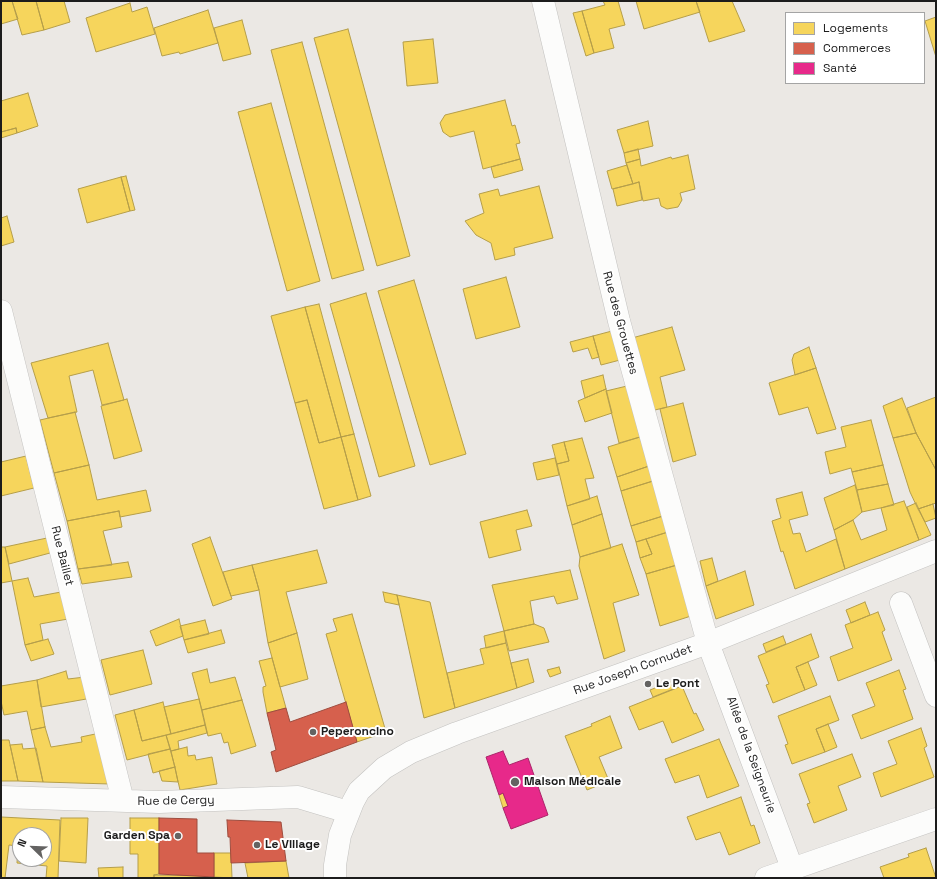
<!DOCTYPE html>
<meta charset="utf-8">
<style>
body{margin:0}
#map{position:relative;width:937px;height:879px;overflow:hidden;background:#ebe8e4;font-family:"Space Grotesk",sans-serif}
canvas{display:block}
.frame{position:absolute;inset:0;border:2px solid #1c1c1c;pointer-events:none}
.legend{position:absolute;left:785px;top:12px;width:140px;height:72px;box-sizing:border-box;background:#fff;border:1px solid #a4a4a4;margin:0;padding:5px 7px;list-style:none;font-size:12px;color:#1c1c1c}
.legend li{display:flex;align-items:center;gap:8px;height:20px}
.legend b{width:20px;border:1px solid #a4a4a4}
.north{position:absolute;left:12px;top:827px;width:40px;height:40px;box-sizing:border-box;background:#fff;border:1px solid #a4a4a4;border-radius:50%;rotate:293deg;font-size:11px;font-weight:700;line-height:16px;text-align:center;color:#1c1c1c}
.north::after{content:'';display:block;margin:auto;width:14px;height:18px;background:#646362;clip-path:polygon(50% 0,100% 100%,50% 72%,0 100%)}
</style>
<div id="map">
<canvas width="937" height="879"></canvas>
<div class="frame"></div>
<ul class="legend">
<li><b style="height:11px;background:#f6d55c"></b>Logements</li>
<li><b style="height:11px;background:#d6604d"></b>Commerces</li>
<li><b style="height:11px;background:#e7298a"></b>Santé</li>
</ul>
<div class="north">N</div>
</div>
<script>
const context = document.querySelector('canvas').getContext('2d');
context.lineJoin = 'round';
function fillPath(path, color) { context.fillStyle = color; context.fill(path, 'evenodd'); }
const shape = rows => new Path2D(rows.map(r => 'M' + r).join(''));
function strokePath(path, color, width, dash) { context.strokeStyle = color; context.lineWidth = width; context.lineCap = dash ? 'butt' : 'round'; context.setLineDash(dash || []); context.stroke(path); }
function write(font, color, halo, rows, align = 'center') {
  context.font = font + ' "Space Grotesk",sans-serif'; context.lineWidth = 4; context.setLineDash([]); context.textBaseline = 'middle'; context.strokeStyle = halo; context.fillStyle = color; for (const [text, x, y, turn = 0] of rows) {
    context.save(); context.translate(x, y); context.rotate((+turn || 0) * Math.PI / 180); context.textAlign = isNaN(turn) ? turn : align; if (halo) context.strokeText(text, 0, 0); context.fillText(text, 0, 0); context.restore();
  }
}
const homes = shape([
 [1,1,12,1,18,19,1,24,1,1],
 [12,1,36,1,44,30,22,35,12,1],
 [36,1,64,1,70,22,44,30,36,1],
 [603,1,618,1,625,25,609,29,614,48,594,53,582,11,605,5,603,1],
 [636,1,696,1,700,12,644,29,636,1],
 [696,1,732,1,745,31,709,42,696,1],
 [130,3,132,12,147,7,155,34,96,52,86,18,130,3],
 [208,10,218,43,180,54,179,52,162,56,154,28,208,10],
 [582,11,594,53,586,56,573,13,582,11],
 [936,17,936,57,925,21,936,17],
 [242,20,251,54,223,61,214,28,242,20],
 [348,29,410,256,377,266,314,38,348,29],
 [433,39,438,83,407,86,403,42,433,39],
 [302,42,364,270,332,279,271,50,302,42],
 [28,93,38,126,17,133,16,128,1,132,1,101,28,93],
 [505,100,512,126,515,125,520,143,516,144,520,159,483,169,474,131,450,137,443,132,440,123,445,115,505,100],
 [271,103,320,281,287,291,238,112,271,103],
 [648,121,653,146,624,153,617,130,648,121],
 [16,128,17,133,1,138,1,132,16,128],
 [638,149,640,159,626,163,624,153,638,149],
 [688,155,695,189,680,193,682,200,678,207,667,209,661,206,659,198,643,201,639,182,633,184,626,163,640,159,641,166,671,157,672,159,688,155],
 [520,159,523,170,494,178,491,167,520,159],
 [627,165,633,184,612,189,607,171,627,165],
 [126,176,135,210,130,211,121,177,126,176],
 [121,177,130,211,87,223,78,189,121,177],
 [639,182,642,200,617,206,613,189,639,182],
 [539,186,553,238,514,248,515,255,495,260,491,243,476,235,465,221,484,213,479,194,498,189,500,196,539,186],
 [7,216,14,242,1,246,1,218,7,216],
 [506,277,520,327,476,339,463,289,506,277],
 [414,280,466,454,430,465,378,291,414,280],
 [366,293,415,466,379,477,330,304,366,293],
 [319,304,354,434,341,437,305,307,319,304],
 [305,307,341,437,319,443,307,400,295,403,271,316,305,307],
 [672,327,685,370,660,377,667,407,651,411,632,338,672,327],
 [612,331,620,360,601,365,593,336,612,331],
 [593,336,599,357,592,359,588,348,573,352,570,342,593,336],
 [108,343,124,400,102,405,93,370,69,376,77,412,48,418,31,363,108,343],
 [809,347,816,368,795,375,792,360,794,354,809,347],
 [816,368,836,429,817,434,808,407,779,415,769,383,816,368],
 [603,375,606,389,585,398,581,381,603,375],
 [627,386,640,437,619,443,606,391,627,386],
 [606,389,612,413,585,422,578,401,606,389],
 [936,397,936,470,916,433,907,408,936,397],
 [902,398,916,433,893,438,883,406,902,398],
 [127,399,142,451,114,459,101,406,127,399],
 [307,400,319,443,341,437,358,500,324,509,295,403,307,400],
 [683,403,696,455,673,462,660,409,683,403],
 [75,412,89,465,54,473,40,420,75,412],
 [871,420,883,465,852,472,851,468,830,474,825,452,846,447,841,427,871,420],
 [916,433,936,470,936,503,918,509,910,492,893,438,916,433],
 [354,434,371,496,358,500,341,437,354,434],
 [640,437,649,466,617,477,608,447,640,437],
 [582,438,594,478,585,479,590,499,567,506,557,464,569,461,564,442,582,438],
 [564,442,569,461,557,464,552,445,564,442],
 [26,456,34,488,1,496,1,462,26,456],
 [555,458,559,475,537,480,533,463,555,458],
 [89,465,97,500,146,490,151,511,120,517,119,511,67,521,54,473,89,465],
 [883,465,888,484,857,490,852,472,883,465],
 [649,466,653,481,621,491,617,477,649,466],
 [653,481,663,516,631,526,621,491,653,481],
 [888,484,894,505,862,512,857,490,888,484],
 [855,485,862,512,853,520,834,530,824,498,855,485],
 [802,492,808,515,789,520,793,534,800,533,806,552,836,539,845,569,795,589,783,551,781,552,772,521,781,518,776,499,802,492],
 [597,496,602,514,572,525,567,506,597,496],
 [904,501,919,540,845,569,834,530,853,520,861,540,887,530,881,508,904,501],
 [916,503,931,535,919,540,907,507,916,503],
 [933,504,936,518,925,522,918,509,933,504],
 [527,510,532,526,516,530,521,550,489,558,480,522,527,510],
 [119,511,122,527,103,531,112,565,78,569,67,521,119,511],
 [602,514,611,548,580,557,572,525,602,514],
 [663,516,668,532,636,542,631,526,663,516],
 [668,532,677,565,646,574,640,558,652,554,646,539,668,532],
 [210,537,232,599,213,606,192,544,210,537],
 [47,538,50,553,9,564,5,547,47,538],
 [646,539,652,554,640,558,636,542,646,539],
 [622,544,639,595,613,603,625,651,604,659,579,566,580,557,622,544],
 [1,547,5,547,12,581,1,583,1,547],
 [317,550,327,583,286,592,297,633,268,643,259,590,252,565,317,550],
 [712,558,718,581,706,586,700,561,712,558],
 [128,562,132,577,82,584,78,569,128,562],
 [252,565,259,590,231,596,223,572,252,565],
 [677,565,691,616,660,626,646,574,677,565],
 [570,570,578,599,557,604,554,596,530,601,534,624,504,631,492,585,570,570],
 [745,571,754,605,716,619,706,586,745,571],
 [28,578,34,597,61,592,68,619,40,624,43,640,25,645,12,581,28,578],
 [383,592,397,595,399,605,385,602,383,592],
 [397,595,430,602,455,708,424,718,397,595],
 [865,602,870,615,851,623,846,610,865,602],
 [878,612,885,630,882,632,892,660,838,681,830,657,853,648,845,625,878,612],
 [352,614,386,732,357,742,326,634,337,631,333,619,352,614],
 [179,619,183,636,156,646,150,631,179,619],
 [205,620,209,634,184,640,180,626,205,620],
 [534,624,544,628,549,642,509,651,504,631,534,624],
 [221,630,225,643,188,653,184,640,221,630],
 [504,631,506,643,486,648,484,636,504,631],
 [297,633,308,679,280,687,268,643,297,633],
 [811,634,819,657,796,667,805,690,773,703,766,685,769,684,758,656,811,634],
 [783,636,786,644,766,652,763,644,783,636],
 [48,639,54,654,31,661,25,645,48,639],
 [506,643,517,688,455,708,447,673,484,664,480,649,506,643],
 [143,650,152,684,110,695,101,660,143,650],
 [272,658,286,708,267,713,263,692,263,687,266,686,259,661,272,658],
 [528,659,534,682,517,688,511,663,528,659],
 [808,662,817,685,805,690,796,667,808,662],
 [559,667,561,673,550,677,547,670,559,667],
 [207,669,210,683,235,677,242,700,202,710,192,673,207,669],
 [899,670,906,689,903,690,913,719,861,739,852,715,875,706,866,683,899,670],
 [66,671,68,679,85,677,92,698,41,707,37,680,66,671],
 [37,680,45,727,31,730,27,711,4,715,1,701,1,686,37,680],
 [670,682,673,689,653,697,650,690,670,682],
 [682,686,694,714,696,713,704,730,672,743,663,721,639,730,629,707,682,686],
 [830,696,839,720,816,729,825,752,792,764,785,745,788,744,778,716,830,696],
 [199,699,205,725,171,734,164,707,199,699],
 [242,700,256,746,231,754,228,742,224,743,221,733,208,736,202,710,242,700],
 [163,702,171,734,142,741,134,710,163,702],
 [134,710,142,741,166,735,170,749,127,760,115,715,134,710],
 [610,716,622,748,599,757,609,781,587,790,565,736,592,726,591,724,610,716],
 [828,724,837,747,825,752,816,729,828,724],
 [205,725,207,733,178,741,179,749,171,751,166,735,205,725],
 [45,727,51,747,82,742,81,737,100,733,110,784,43,782,31,730,45,727],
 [921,728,927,746,924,748,934,777,881,797,873,773,897,764,888,741,921,728],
 [719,739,739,786,707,798,699,775,675,783,665,759,719,739],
 [1,740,9,740,18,781,1,781,1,740],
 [22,744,23,749,36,748,43,782,18,781,10,745,22,744],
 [187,747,188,756,195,755,196,760,212,757,217,784,180,790,171,751,187,747],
 [170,749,175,767,153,773,148,754,170,749],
 [852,754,861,777,838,786,847,810,814,823,807,804,810,803,799,774,852,754],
 [175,767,178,782,162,781,159,771,175,767],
 [503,793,508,806,503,808,499,795,503,793],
 [741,797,751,826,754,825,760,843,729,855,720,832,696,840,687,817,741,797],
 [1,817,60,820,58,878,46,878,47,866,17,863,18,846,9,845,5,878,1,878,1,817],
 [20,835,44,835,44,859,20,859,20,835],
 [61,818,88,818,86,863,59,861,61,818],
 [130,818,159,818,159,874,154,875,154,878,138,878,138,854,130,854,130,818],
 [926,848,936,878,884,878,880,867,909,857,908,854,926,848],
 [214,853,231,853,232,878,214,877,214,853],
 [286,861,289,878,248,878,245,863,286,861],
 [123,867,123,878,99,878,98,868,123,867],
 [154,875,208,876,207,878,154,878,154,875]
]);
fillPath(homes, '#f6d55c');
strokePath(homes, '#b59e49', 1);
const shops = shape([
 [346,702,357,742,276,772,271,752,276,750,267,713,286,708,290,722,346,702],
 [159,818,197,819,197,853,214,853,214,877,159,874,159,818],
 [227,820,281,822,286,861,231,863,230,837,228,837,227,820]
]);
fillPath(shops, '#d6604d');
strokePath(shops, '#9e4c3e', 1);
const health = shape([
 [503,751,509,765,528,758,548,815,511,829,503,808,508,806,503,793,499,795,486,757,503,751]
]);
fillPath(health, '#e7298a');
strokePath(health, '#aa2569', 1);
const minor = shape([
 [543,1,619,321,708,643,792,868],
 [1,311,123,801],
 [901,603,936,696],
 [1,797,159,802,298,797,348,812],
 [766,878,936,819]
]);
const tertiary = shape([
 [335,878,335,865,340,835,353,802,359,791,384,768,411,752,457,733,708,643,936,551]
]);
strokePath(minor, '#c3c2c0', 23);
strokePath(tertiary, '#c3c2c0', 23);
strokePath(minor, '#fcfcfb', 22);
strokePath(tertiary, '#fcfcfb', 22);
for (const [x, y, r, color] of [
 [648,684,4,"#646362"],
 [313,732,4,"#646362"],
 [515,782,5,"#646362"],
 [178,836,4,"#646362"],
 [257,845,4,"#646362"]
]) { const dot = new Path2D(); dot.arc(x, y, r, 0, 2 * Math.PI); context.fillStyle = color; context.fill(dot); strokePath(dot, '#fff', 1.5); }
write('12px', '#1c1c1c', '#fff', [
 ["Rue des Grouettes",620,323,75],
 ["Rue Baillet",62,556,76],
 ["Rue Joseph Cornudet",633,670,-20],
 ["Allée de la Seigneurie",751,755,70],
 ["Rue de Cergy",176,801,-1]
]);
write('bold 12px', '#1c1c1c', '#fff', [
 ["Le Pont",656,684],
 ["Peperoncino",321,732],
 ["Maison Médicale",524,782],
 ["Garden Spa",170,836,"right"],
 ["Le Village",265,845]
], 'left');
</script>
